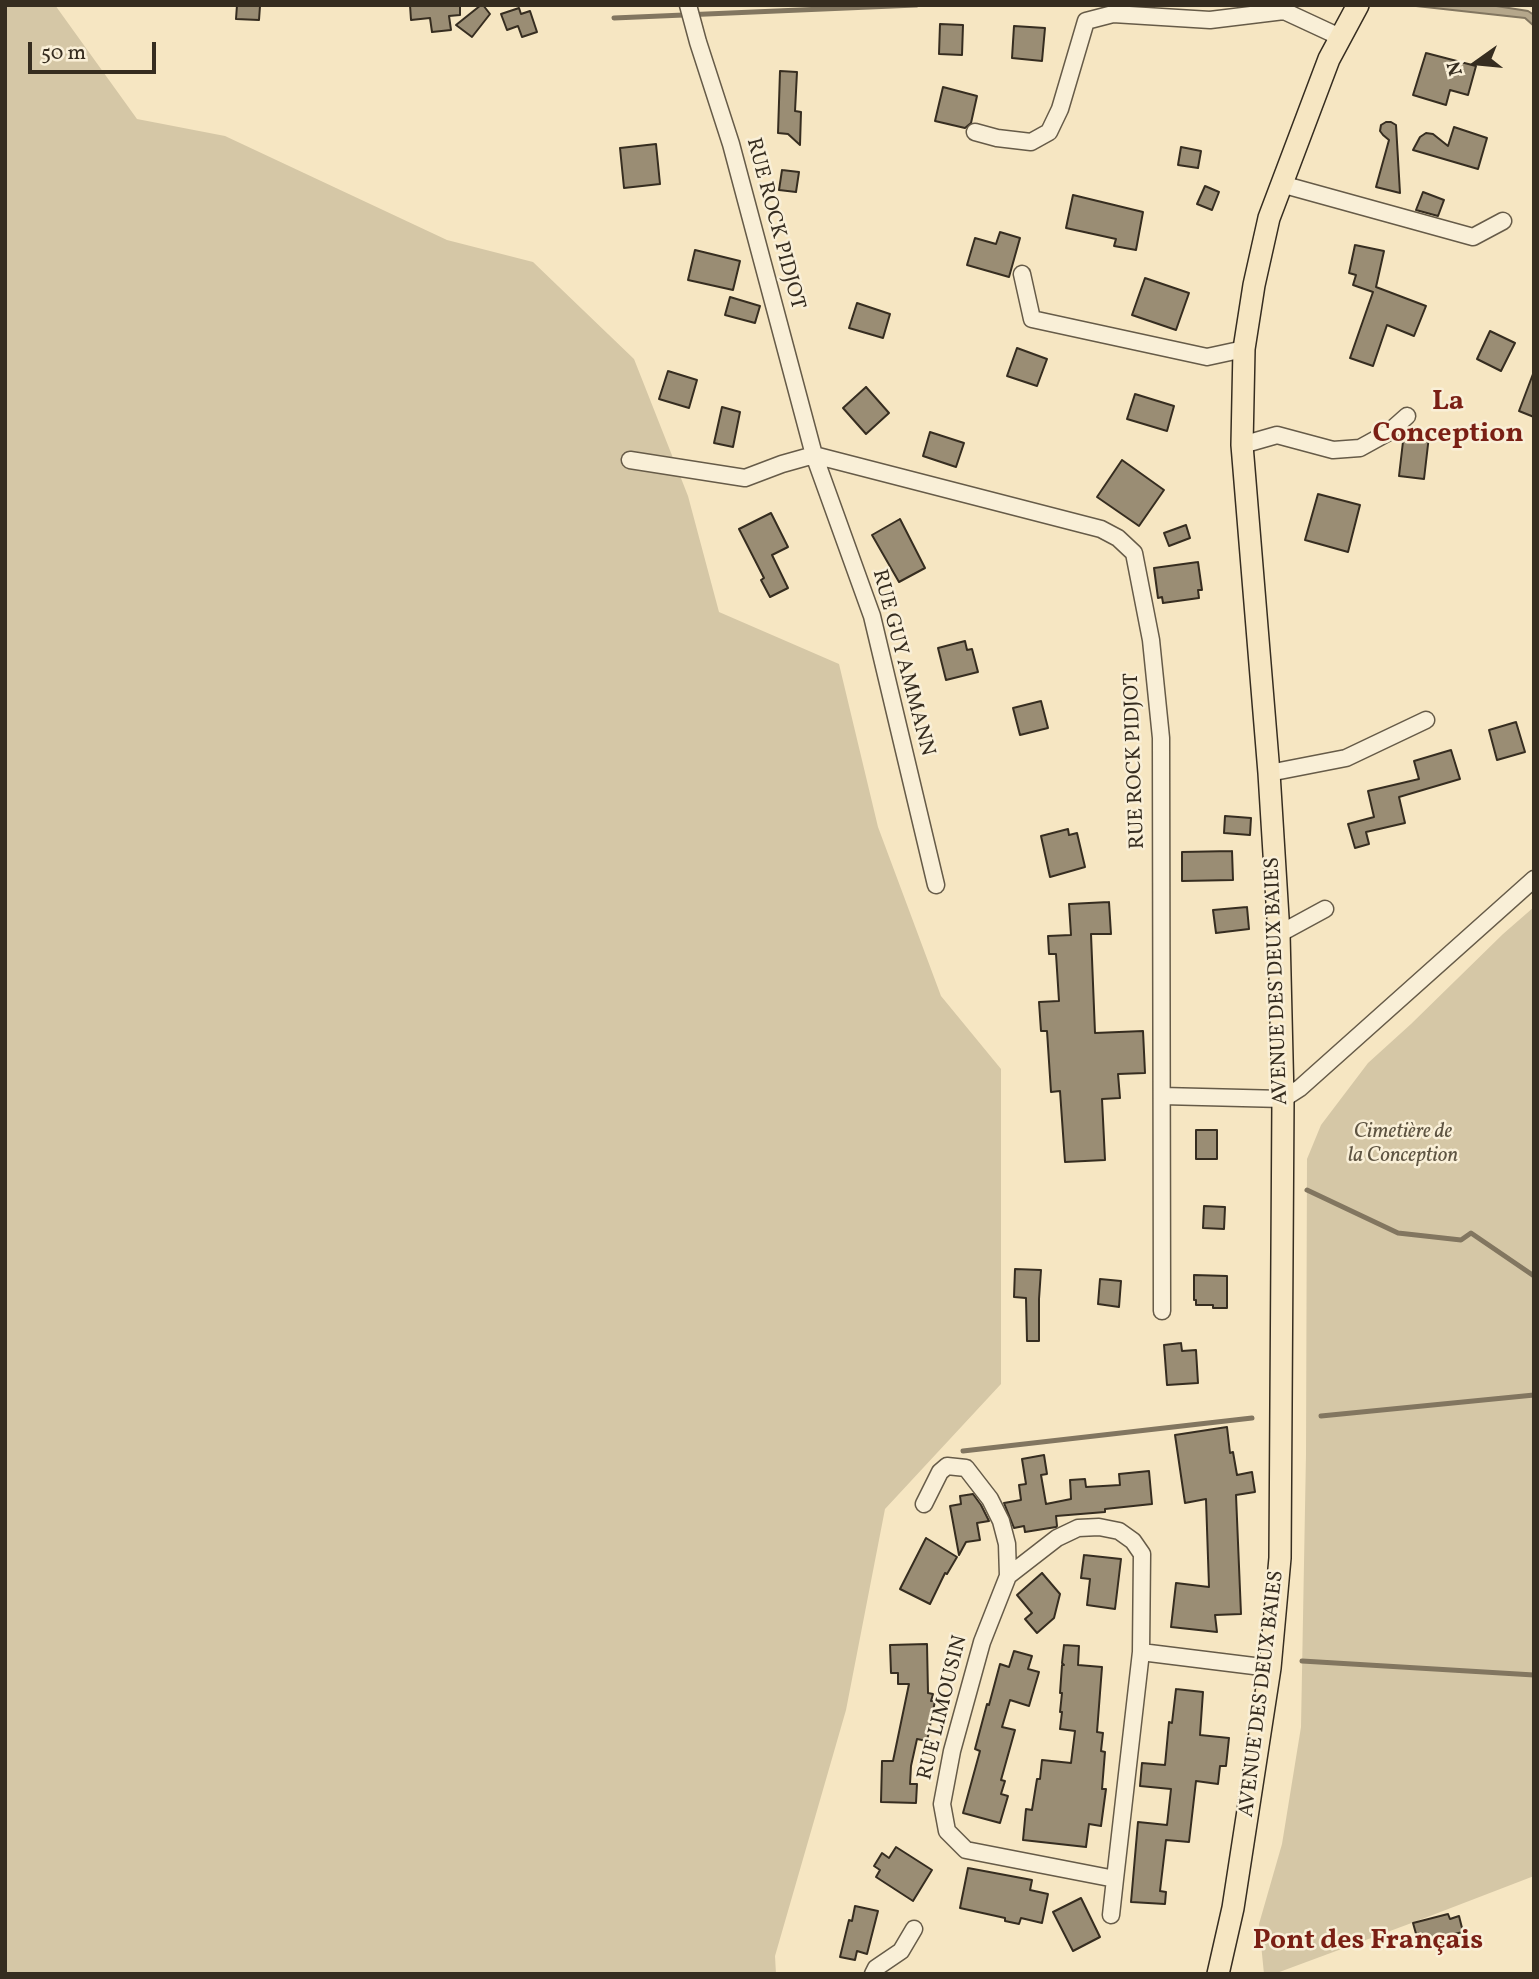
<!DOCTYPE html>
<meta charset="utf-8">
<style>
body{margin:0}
#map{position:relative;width:1539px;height:1979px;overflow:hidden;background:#f6e6c2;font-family:Vollkorn,serif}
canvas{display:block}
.frame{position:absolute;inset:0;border:7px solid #362d20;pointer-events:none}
.north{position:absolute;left:1441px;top:28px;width:70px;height:70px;-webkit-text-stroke:5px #f9efd7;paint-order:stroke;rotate:255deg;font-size:19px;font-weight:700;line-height:28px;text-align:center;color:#362d20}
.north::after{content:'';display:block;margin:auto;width:24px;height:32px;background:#362d20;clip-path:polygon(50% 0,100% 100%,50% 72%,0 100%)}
.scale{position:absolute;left:28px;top:42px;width:128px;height:32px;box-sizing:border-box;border:4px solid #362d20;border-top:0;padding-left:9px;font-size:21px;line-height:24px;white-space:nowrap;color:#362d20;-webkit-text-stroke:5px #f9efd7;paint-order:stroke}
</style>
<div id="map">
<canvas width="1539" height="1979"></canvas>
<div class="frame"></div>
<div class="north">N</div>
<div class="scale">50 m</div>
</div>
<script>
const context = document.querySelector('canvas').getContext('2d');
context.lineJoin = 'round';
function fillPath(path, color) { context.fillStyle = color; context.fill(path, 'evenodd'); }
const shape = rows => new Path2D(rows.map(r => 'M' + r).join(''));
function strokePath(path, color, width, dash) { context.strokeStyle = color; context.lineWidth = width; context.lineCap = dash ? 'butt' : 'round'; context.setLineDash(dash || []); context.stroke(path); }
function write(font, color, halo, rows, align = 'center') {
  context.font = font + ' Vollkorn,serif'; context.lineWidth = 5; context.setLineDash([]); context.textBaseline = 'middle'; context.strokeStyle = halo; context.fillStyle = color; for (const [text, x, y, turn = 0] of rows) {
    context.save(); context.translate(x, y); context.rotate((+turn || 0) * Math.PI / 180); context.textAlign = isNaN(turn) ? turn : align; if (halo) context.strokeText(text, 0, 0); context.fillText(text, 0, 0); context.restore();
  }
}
fillPath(shape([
 [5,5,55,5,137,119,225,136,447,240,533,262,634,359,688,496,719,612,839,664,878,827,941,996,1001,1069,1001,1384,885,1509,846,1710,775,1956,776,1974,5,1974],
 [1534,907,1534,1876,1417,1921,1274,1974,1264,1974,1259,1924,1282,1844,1301,1727,1306,1454,1307,1159,1321,1125,1368,1063,1411,1024,1503,934]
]), '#d5c7a6');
const water = shape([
 [1407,5,1490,5,1528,11,1534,15,1534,26,1525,18,1407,5]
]);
fillPath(water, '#b5a78b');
strokePath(water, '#827660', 2);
strokePath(shape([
 [614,18,916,5],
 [1307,1190,1398,1233,1461,1240,1471,1233,1534,1276],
 [1321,1416,1534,1395],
 [963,1451,1252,1418],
 [1302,1661,1534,1675]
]), '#827660', 5);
const building = shape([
 [237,5,260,6,259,20,236,19,237,5],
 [410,5,460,5,460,15,449,16,451,30,432,32,430,18,411,20,410,5],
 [481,5,483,5,490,14,472,37,456,25,481,5],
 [519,8,521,14,530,11,537,32,522,37,518,26,507,30,501,14,519,8],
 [940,24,963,25,962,55,939,54,940,24],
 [1014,26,1045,28,1042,61,1012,58,1014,26],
 [1426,53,1476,66,1468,95,1450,90,1446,105,1413,95,1426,53],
 [780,71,797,72,795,111,801,112,800,145,788,134,778,133,780,71],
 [943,87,977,96,971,123,965,128,935,121,943,87],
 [1386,122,1391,122,1396,125,1400,193,1376,187,1389,140,1383,135,1380,131,1381,125,1386,122],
 [1454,127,1487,138,1478,169,1413,150,1420,137,1426,133,1433,134,1448,146,1454,127],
 [656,144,660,184,624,188,620,148,656,144],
 [1181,147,1201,151,1198,168,1178,165,1181,147],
 [782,170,799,172,796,192,779,190,782,170],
 [1205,186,1219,192,1212,210,1197,204,1205,186],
 [1423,192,1444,200,1438,216,1416,210,1423,192],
 [1073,195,1143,212,1136,250,1114,246,1116,239,1066,228,1073,195],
 [1000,232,1020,238,1009,277,967,265,975,238,996,244,1000,232],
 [1355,245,1384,251,1376,287,1426,306,1414,336,1387,325,1373,366,1350,358,1373,292,1353,285,1356,275,1349,273,1355,245],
 [695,250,740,261,733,290,688,280,695,250],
 [1145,278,1189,293,1176,330,1132,315,1145,278],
 [730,297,760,306,755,323,725,315,730,297],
 [857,303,890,314,883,338,849,328,857,303],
 [1490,331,1515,343,1501,371,1477,359,1490,331],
 [1017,348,1047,359,1037,386,1007,376,1017,348],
 [668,371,697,380,689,408,659,399,668,371],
 [1533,374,1534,374,1534,417,1519,411,1533,374],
 [866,387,889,413,866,434,843,408,866,387],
 [1135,394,1174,406,1167,431,1127,419,1135,394],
 [722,407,740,412,733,447,714,443,722,407],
 [930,432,964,443,956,467,923,456,930,432],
 [1404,433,1429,436,1424,479,1399,476,1404,433],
 [1122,460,1164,490,1139,526,1097,497,1122,460],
 [1318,494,1360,505,1348,552,1305,540,1318,494],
 [771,513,788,547,772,555,788,588,770,597,761,580,764,578,739,529,771,513],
 [900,519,925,568,899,582,872,535,900,519],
 [1186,525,1190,538,1169,546,1164,533,1186,525],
 [1198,562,1202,590,1198,590,1199,598,1163,603,1162,597,1158,598,1154,568,1198,562],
 [965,641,967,650,972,649,978,672,946,680,938,648,965,641],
 [1041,701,1048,728,1020,735,1013,708,1041,701],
 [1516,722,1525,752,1497,760,1489,730,1516,722],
 [1451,750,1460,779,1399,797,1405,823,1366,832,1369,844,1355,848,1348,824,1374,817,1368,791,1419,779,1414,761,1451,750],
 [1225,816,1251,818,1250,835,1224,833,1225,816],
 [1068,829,1069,835,1077,833,1085,867,1050,877,1041,836,1068,829],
 [1232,851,1233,880,1182,881,1182,852,1232,851],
 [1109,902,1111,934,1091,934,1095,1033,1143,1031,1145,1073,1118,1074,1120,1098,1102,1099,1105,1160,1065,1162,1060,1091,1051,1092,1047,1031,1041,1031,1039,1002,1059,1001,1056,954,1049,954,1048,936,1071,935,1069,904,1109,902],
 [1247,907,1249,929,1216,933,1213,910,1247,907],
 [1196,1130,1217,1130,1217,1159,1196,1159,1196,1130],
 [1204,1206,1225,1207,1224,1229,1203,1228,1204,1206],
 [1015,1269,1041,1270,1039,1299,1039,1341,1027,1341,1026,1298,1014,1297,1015,1269],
 [1194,1275,1227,1276,1227,1308,1213,1308,1213,1305,1196,1305,1196,1300,1194,1300,1194,1275],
 [1100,1279,1121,1281,1119,1307,1098,1304,1100,1279],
 [1181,1343,1182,1351,1196,1350,1198,1383,1167,1385,1164,1345,1181,1343],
 [1227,1427,1230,1453,1233,1452,1237,1475,1252,1472,1255,1492,1236,1495,1241,1614,1215,1615,1217,1632,1171,1627,1176,1583,1209,1587,1206,1499,1185,1503,1175,1435,1227,1427],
 [1044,1455,1047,1474,1041,1475,1046,1504,1071,1499,1070,1480,1085,1479,1086,1487,1120,1485,1119,1474,1149,1471,1152,1504,1105,1509,1105,1512,1056,1516,1057,1526,1056,1527,1025,1532,1024,1526,1014,1528,1004,1503,1021,1500,1019,1485,1026,1484,1022,1459,1044,1455],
 [973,1494,981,1505,989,1521,977,1523,980,1540,966,1542,959,1555,950,1506,961,1504,960,1496,973,1494],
 [926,1538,957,1557,947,1574,945,1573,930,1604,900,1589,926,1538],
 [1084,1555,1121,1559,1115,1609,1087,1605,1090,1579,1081,1578,1084,1555],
 [1042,1573,1060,1594,1054,1618,1037,1633,1025,1619,1032,1613,1017,1595,1042,1573],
 [927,1644,928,1693,933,1694,931,1701,935,1701,927,1741,917,1739,911,1766,910,1784,917,1784,916,1803,881,1802,882,1761,893,1761,909,1684,898,1684,898,1673,891,1673,890,1645,927,1644],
 [1064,1645,1079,1646,1078,1665,1102,1667,1097,1732,1103,1733,1101,1751,1105,1752,1102,1789,1106,1789,1101,1826,1089,1824,1086,1847,1023,1840,1026,1809,1032,1810,1037,1779,1040,1779,1042,1760,1071,1763,1075,1731,1060,1729,1062,1712,1060,1712,1062,1693,1060,1693,1062,1665,1064,1665,1062,1663,1064,1645],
 [1014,1651,1032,1656,1028,1669,1039,1672,1029,1706,1010,1700,1002,1727,1015,1730,1001,1780,1005,1781,1001,1794,1008,1796,1000,1823,963,1813,980,1751,975,1749,987,1704,989,1705,1000,1664,1009,1667,1014,1651],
 [1176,1689,1203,1692,1200,1735,1229,1738,1226,1766,1220,1766,1218,1784,1196,1781,1189,1842,1166,1840,1160,1891,1166,1892,1165,1904,1131,1902,1138,1822,1167,1825,1171,1789,1140,1786,1142,1763,1165,1765,1169,1722,1172,1723,1176,1689],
 [896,1847,932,1870,913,1901,876,1877,880,1870,874,1866,882,1853,889,1858,896,1847],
 [968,1868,1032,1880,1030,1890,1048,1894,1042,1923,1021,1918,1019,1924,1005,1921,1005,1918,960,1908,968,1868],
 [1081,1898,1100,1937,1073,1951,1053,1912,1081,1898],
 [855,1906,878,1911,867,1954,857,1951,855,1960,840,1957,849,1920,852,1921,855,1906],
 [1448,1914,1450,1919,1459,1916,1463,1932,1454,1934,1455,1938,1420,1948,1413,1923,1448,1914]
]);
fillPath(building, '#9a8d74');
strokePath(building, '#362d20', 2);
const minor = shape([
 [688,5,698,42,731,144,814,455,872,616,936,885],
 [975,132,997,138,1031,142,1049,132,1060,109,1086,21,1113,14,1210,20,1284,11,1340,37],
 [1281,184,1473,237,1503,221],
 [1022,274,1032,319,1207,357,1244,349],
 [1242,445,1277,435,1333,450,1360,448,1389,432,1407,416],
 [630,460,745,478,782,464,814,455,1101,529,1118,538,1134,553,1151,640,1161,738,1162,1311],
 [1269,773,1346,758,1426,720],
 [1279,934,1325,909],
 [1162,1096,1283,1099,1300,1088,1534,879],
 [924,1504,940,1472,947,1466,966,1468,990,1499,1001,1521,1007,1544,1008,1576],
 [1141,1652,1115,1879,966,1850,947,1831,942,1804,952,1751,982,1642,1008,1576,1057,1538,1078,1528,1099,1527,1119,1531,1133,1541,1142,1554,1141,1652,1270,1668],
 [1111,1915,1115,1879],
 [873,1974,876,1968,901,1951,914,1929]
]);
const major = shape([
 [1218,1974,1233,1908,1270,1668,1280,1558,1283,1099,1279,934,1269,773,1242,445,1244,349,1254,285,1269,218,1329,59,1358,5]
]);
strokePath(minor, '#665b48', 19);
strokePath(major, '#362d20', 24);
strokePath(minor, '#f9efd7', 16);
strokePath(major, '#f6e6c2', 21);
write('21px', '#362d20', '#f9efd7', [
 ["RUE ROCK PIDJOT",774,224,75],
 ["RUE GUY AMMANN",902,663,75],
 ["RUE ROCK PIDJOT",1136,761,-92],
 ["AVENUE DES DEUX BAIES",1278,981,-92],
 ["AVENUE DES DEUX BAIES",1263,1694,-83],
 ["RUE LIMOUSIN",944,1708,-76]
]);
write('italic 21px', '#5e5442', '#f9efd7', [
 ["Cimetière de",1403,1133],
 ["la Conception",1403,1157]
]);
write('bold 28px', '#7a1f14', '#f9efd7', [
 ["La",1448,404],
 ["Conception",1448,436],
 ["Pont des Français",1368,1943]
]);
</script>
